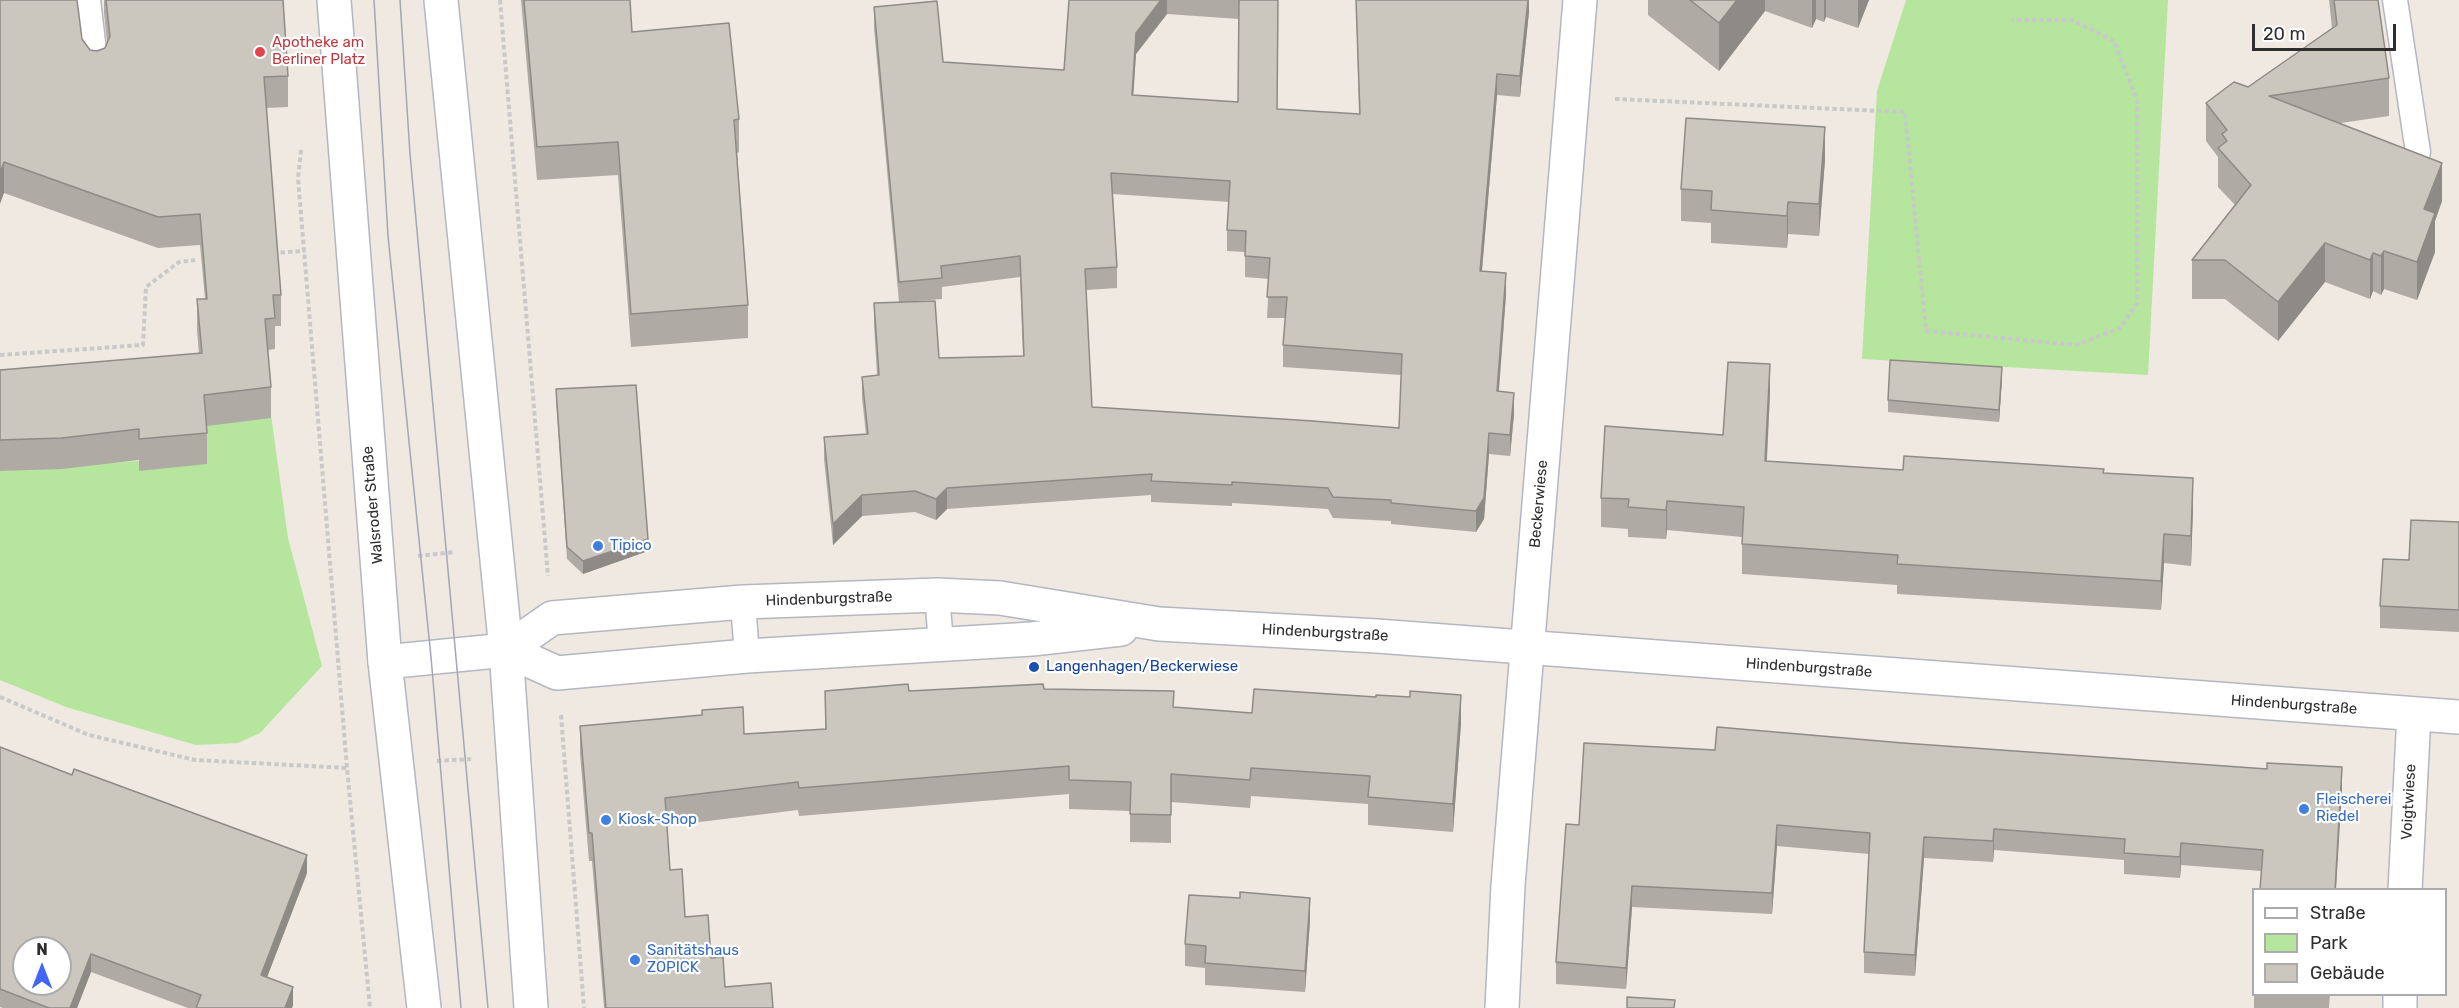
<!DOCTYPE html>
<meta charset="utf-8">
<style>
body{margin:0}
#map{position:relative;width:2459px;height:1008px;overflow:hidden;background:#efe9e1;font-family:Rubik,sans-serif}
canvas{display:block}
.legend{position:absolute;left:2252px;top:888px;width:195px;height:108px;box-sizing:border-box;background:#fff;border:2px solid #ababab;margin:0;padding:8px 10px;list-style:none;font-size:18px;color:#2e2e2e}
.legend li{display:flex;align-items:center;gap:12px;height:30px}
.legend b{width:30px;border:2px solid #ababab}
.north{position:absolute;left:12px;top:936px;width:60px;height:60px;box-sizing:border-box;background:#fff;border:2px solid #ababab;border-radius:50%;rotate:0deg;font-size:16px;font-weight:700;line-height:24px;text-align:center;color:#2e2e2e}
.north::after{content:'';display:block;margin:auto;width:21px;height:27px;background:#4264fb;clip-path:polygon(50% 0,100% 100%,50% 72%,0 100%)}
.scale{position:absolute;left:2252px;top:24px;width:144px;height:27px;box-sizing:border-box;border:3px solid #2e2e2e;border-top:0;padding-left:8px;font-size:18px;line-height:21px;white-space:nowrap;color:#2e2e2e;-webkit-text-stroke:4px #fff;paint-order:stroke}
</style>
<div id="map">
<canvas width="2459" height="1008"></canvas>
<ul class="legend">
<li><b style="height:8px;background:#fff"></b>Straße</li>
<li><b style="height:16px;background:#b6e59e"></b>Park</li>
<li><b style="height:16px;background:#cbc7bf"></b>Gebäude</li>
</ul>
<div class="north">N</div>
<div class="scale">20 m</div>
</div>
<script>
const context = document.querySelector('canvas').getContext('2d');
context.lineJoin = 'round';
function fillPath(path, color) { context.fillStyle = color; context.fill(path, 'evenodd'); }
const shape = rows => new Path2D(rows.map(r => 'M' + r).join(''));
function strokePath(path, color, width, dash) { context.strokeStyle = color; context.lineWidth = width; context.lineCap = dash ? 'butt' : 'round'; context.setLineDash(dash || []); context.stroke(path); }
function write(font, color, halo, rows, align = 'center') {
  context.font = font + ' Rubik,sans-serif'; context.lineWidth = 4.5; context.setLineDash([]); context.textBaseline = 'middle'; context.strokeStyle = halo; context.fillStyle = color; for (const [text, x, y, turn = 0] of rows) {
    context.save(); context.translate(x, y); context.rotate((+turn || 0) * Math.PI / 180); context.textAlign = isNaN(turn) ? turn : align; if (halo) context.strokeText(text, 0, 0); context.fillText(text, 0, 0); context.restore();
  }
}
fillPath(shape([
 [1906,0,2168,0,2148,375,1862,359,1877,91],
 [271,415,288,538,322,666,260,733,238,743,196,745,66,707,0,680,0,471,139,461,140,470,204,455,207,466,204,421]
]), '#b6e59e');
const service = shape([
 [88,0,96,68],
 [2395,0,2418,152],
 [937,595,941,643],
 [743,602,747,656]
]);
const minor = shape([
 [506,650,557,673,747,656,1032,639,1121,629],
 [385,662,506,650,552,618,743,602,937,595,1000,598,1159,624,1377,636,2459,717],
 [2405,890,2414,714],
 [1502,1008,1508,885,1580,0],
 [2400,1008,2400,994]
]);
const secondary = shape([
 [334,0,385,662,424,1008],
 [441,0,506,650,531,1008]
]);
strokePath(service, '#b4b7c1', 27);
strokePath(minor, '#b4b7c1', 36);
strokePath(secondary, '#b4b7c1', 36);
strokePath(shape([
 [500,0,548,576],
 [1615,99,1905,112,1926,331,2077,345,2120,328,2137,304,2137,100,2114,41,2072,20,2011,20],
 [301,150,298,178,347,768,370,1008],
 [273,253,305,251],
 [0,355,143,345,146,287,179,262,195,260],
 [418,556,455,552],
 [0,697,89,735,195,760,348,768],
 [561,715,584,1008],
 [437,761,471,759]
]), '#c9c9c9', 4, [4.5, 3]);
strokePath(service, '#fff', 24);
strokePath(minor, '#fff', 33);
strokePath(secondary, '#fff', 33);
strokePath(shape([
 [374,0,388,236,431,657,461,1008],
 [400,0,410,154,488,1008]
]), '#a3a6b8', 1.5);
fillPath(shape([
 [0,0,82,39,90,50,97,51,105,48,107,42,104,13,104,0,283,0,288,76,288,107,266,108,281,295,281,326,275,326,275,349,268,350,271,387,271,418,207,426,207,464,139,471,139,460,62,469,0,471,0,370,199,354,197,331,197,299,205,299,200,245,158,248,4,193],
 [521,0,630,0,632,32,739,119,739,152,737,153,748,305,748,338,631,347,618,175,537,180],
 [1069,0,1278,0,1277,109,1359,114,1356,0,1529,0,1529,12,1520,97,1497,95,1482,271,1506,294,1499,391,1514,414,1510,456,1489,454,1484,519,1476,532,1391,524,1391,521,1333,518,1328,509,1232,503,1232,506,1151,502,1151,495,947,509,936,520,915,512,862,516,833,545,824,459,824,437,866,434,862,398,862,377,877,375,874,324,874,303,899,302,874,28,874,7,943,62,1064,70],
 [1167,14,1239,19,1238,102,1133,95,1136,54],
 [1113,194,1229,202,1227,230,1227,251,1245,252,1245,277,1269,279,1267,318,1285,318,1283,345,1283,367,1401,375,1399,428,1092,407,1086,290,1117,288,1117,267],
 [1020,277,1023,356,939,358,917,301,942,299,942,287],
 [1648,0,1869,0,1858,28,1826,17,1824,22,1816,19,1812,28,1765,11,1719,71,1648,15],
 [2329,0,2378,0,2389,78,2389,116,2341,123,2442,201,2435,221,2435,252,2417,300,2384,289,2381,295,2373,291,2370,299,2325,282,2278,341,2225,299,2192,299,2192,260,2235,205,2218,187,2218,157,2206,141,2206,103,2248,87,2332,28],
 [1825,160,1819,236,1788,234,1787,248,1711,243,1711,223,1681,221,1681,189],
 [2002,379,1999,422,1888,412,1888,400],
 [556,389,648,551,583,574,567,559,556,401],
 [1770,393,1767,461,1903,470,2104,473,2193,507,2191,566,2164,563,2161,610,1897,594,1897,585,1742,574,1742,537,1667,530,1666,539,1628,537,1628,529,1601,527,1601,498,1723,435],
 [2459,522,2459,632,2380,628,2380,606,2409,560],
 [1044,689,1174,707,1252,713,1461,723,1453,832,1368,825,1368,804,1251,796,1250,808,1171,802,1171,843,1130,842,1130,811,1069,809,1069,794,799,816,798,810,667,826,670,870,685,917,711,958,725,987,773,1008,604,1008,592,861,589,861,580,754,580,726,744,734,825,729,825,691,909,691],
 [0,747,307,873,267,977,293,1005,292,1008,188,1008,91,972,77,1008,3,1008,0,1007],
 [2342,789,2261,871,2181,865,2180,878,2124,874,2124,860,1994,850,1993,862,1924,858,1915,976,1864,973,1864,952,1869,854,1777,846,1772,914,1632,907,1626,989,1556,984,1556,962,1579,825],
 [1240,898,1310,920,1305,992,1205,985,1205,968,1185,966,1185,944],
 [2254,994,2330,994,2329,1008,2254,1008]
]), '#afaba4');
fillPath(shape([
 [1161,0,1167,0,1167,14,1136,54,1132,116,1132,95,1136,33],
 [1528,0,1529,0,1529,12,1520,97,1520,76],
 [1737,0,1765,0,1765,11,1719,71,1719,23],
 [1812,0,1816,0,1816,19,1812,28],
 [1824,0,1826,0,1826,17,1824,22],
 [1858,0,1869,0,1858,28],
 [1497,74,1497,95,1480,292,1480,271],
 [1825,127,1825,160,1819,236,1819,204],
 [4,162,4,193,0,204,0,173],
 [2442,163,2442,201,2435,221,2435,252,2417,300,2417,262,2424,209],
 [1788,202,1788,234,1787,248,1787,216],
 [2325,243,2325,282,2278,341,2278,302],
 [2384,251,2384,289,2381,295,2381,256],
 [2373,253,2373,291,2370,299,2370,260],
 [1506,273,1506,294,1497,412,1497,391],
 [1770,364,1770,393,1765,490,1765,461],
 [2002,367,2002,379,1999,422,1999,410],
 [1514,393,1514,414,1510,456,1510,435],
 [1489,433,1489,454,1484,519,1476,532,1476,511],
 [2193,478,2193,507,2191,566,2191,536],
 [947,488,947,509,936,520,936,499],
 [862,495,862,516,833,545,833,524],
 [1667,501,1667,530,1666,539,1666,510],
 [2164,534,2164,563,2161,610,2161,581],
 [648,539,648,551,583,574,583,561],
 [1461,695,1461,723,1453,832,1453,804],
 [2342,767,2342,789,2336,890,2335,890],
 [1777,825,1777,846,1772,914,1772,893],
 [1994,829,1994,850,1993,862,1993,841],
 [1924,837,1924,858,1915,976,1915,955],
 [2181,843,2181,865,2180,878,2180,857],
 [307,855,307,873,261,993,261,975],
 [1632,886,1632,907,1626,989,1626,968],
 [1310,898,1310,920,1305,992,1305,971],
 [91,954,91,972,77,1008,70,1008],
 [293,987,293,1005,292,1008,285,1008]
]), '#8e8b86');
const building = shape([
 [0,0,77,0,82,39,90,50,97,51,105,48,110,36,106,0,283,0,288,76,264,77,281,295,273,295,275,318,265,319,271,387,204,395,207,433,139,439,139,429,62,438,0,440,0,370,202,353,197,299,207,299,200,214,158,217,4,162,0,173,0,0],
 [524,0,630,0,632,32,729,23,739,119,734,120,748,305,631,314,618,142,537,147,524,0],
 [1069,0,1161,0,1136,33,1132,95,1238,102,1239,0,1278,0,1277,109,1360,114,1356,0,1528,0,1520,76,1497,74,1480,271,1506,273,1497,391,1514,393,1510,435,1489,433,1484,498,1476,511,1391,503,1391,500,1333,497,1328,488,1232,482,1232,485,1151,481,1152,474,947,488,936,499,915,491,862,495,833,524,824,437,868,434,862,377,879,375,874,303,935,301,939,358,1024,356,1020,256,941,266,942,278,899,282,874,7,937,1,943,62,1064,70,1069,0],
 [1111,173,1230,181,1227,230,1246,231,1245,256,1270,258,1267,297,1287,297,1283,345,1402,354,1399,428,1313,421,1092,407,1085,269,1117,267,1111,173],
 [1690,0,1737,0,1719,23,1690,0],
 [2334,0,2378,0,2389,78,2269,96,2442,163,2424,209,2435,213,2417,262,2384,251,2381,256,2373,253,2370,260,2325,243,2278,302,2225,260,2192,260,2251,185,2218,148,2227,141,2222,134,2227,130,2206,103,2234,82,2248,87,2337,25,2334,0],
 [1686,118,1825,127,1819,204,1788,202,1787,216,1711,210,1712,191,1681,189,1686,118],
 [1890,360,2002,367,1999,410,1888,400,1890,360],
 [1728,362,1770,364,1765,461,1903,470,1904,456,2104,469,2103,473,2193,478,2191,536,2164,534,2161,581,1897,564,1898,555,1742,544,1744,507,1667,501,1666,510,1628,507,1629,499,1601,498,1605,426,1723,435,1728,362],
 [636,385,648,539,583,561,567,547,556,389,636,385],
 [2411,520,2459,522,2459,610,2380,606,2383,559,2409,560,2411,520],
 [908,684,909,691,1043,684,1044,689,1174,691,1173,707,1252,713,1254,689,1376,697,1376,695,1410,697,1410,691,1461,695,1453,804,1368,797,1370,776,1251,768,1250,780,1171,774,1171,815,1130,814,1131,782,1069,780,1069,766,799,788,798,782,665,798,670,870,682,869,685,917,708,915,711,958,723,957,725,987,771,983,773,1008,606,1008,592,833,589,833,580,726,702,715,702,710,743,707,744,734,826,729,825,691,908,684],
 [1717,727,1903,743,2267,769,2267,763,2342,767,2335,890,2260,890,2263,850,2181,843,2180,857,2124,853,2125,839,1994,829,1993,841,1924,837,1915,955,1864,952,1870,833,1777,825,1772,893,1632,886,1626,968,1556,962,1566,824,1579,825,1584,743,1715,750,1717,727],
 [0,747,72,775,74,769,307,855,261,975,293,987,285,1008,196,1008,201,995,91,954,70,1008,49,1008,0,989,0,747],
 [24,948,60,948,60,984,24,984,24,948],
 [1240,892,1310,898,1305,971,1205,963,1206,946,1185,944,1189,895,1240,898,1240,892],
 [1627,997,1675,1000,1674,1008,1627,1008,1627,997]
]);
fillPath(building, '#cbc7bf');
strokePath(building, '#8e8b86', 1.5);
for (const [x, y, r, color] of [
 [260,52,6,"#e0444e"],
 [598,546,6,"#3f7fe0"],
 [1034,667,6,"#1a4fb4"],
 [2304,809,6,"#3f7fe0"],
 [606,820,6,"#3f7fe0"],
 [635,960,6,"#3f7fe0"]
]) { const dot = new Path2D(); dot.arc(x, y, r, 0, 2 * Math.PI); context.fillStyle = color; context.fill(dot); strokePath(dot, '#fff', 2); }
write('15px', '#be3a42', '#fff', [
 ["Apotheke am",272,43],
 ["Berliner Platz",272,60]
], 'left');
write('15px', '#2e2e2e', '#fff', [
 ["Beckerwiese",1539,504,-85],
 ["Walsroder Straße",373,505,-95],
 ["Hindenburgstraße",829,599,-2],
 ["Hindenburgstraße",1325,633,3],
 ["Hindenburgstraße",1809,668,4],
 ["Hindenburgstraße",2294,705,4],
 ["Voigtwiese",2409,802,-87]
]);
write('15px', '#366cbe', '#fff', [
 ["Tipico",610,546],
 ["Fleischerei",2316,800],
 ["Riedel",2316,817],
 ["Kiosk-Shop",618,820],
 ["Sanitätshaus",647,951],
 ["ZOPICK",647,968]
], 'left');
write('15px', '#164399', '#fff', [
 ["Langenhagen/Beckerwiese",1046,667]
], 'left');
</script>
